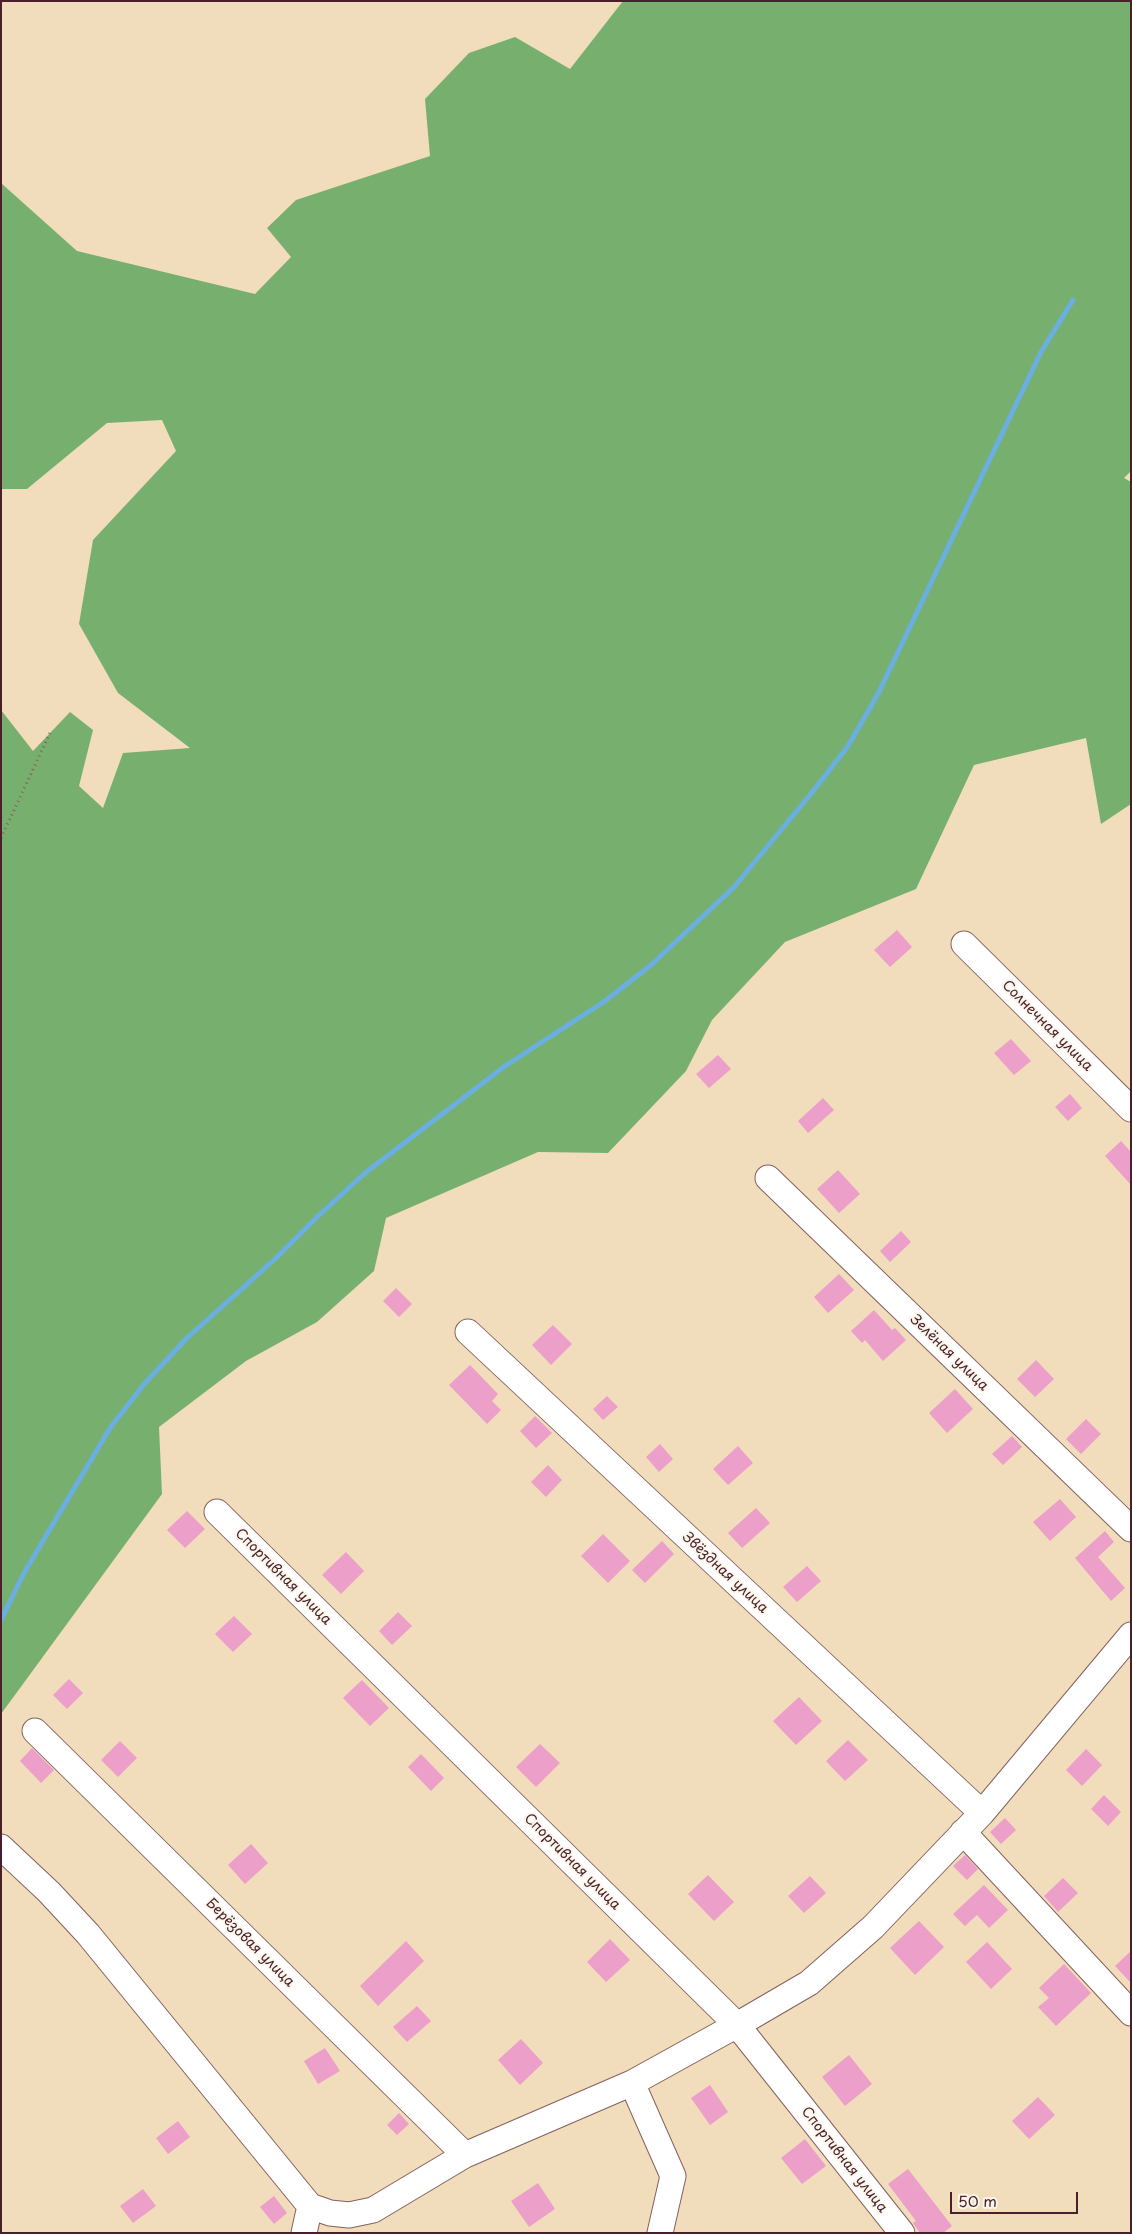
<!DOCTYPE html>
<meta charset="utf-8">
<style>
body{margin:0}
#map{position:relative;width:1132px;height:2234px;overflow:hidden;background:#f1dcbc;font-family:"Playpen Sans",sans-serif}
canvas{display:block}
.frame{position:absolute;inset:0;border:2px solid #4a1f2b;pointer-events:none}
.scale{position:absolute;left:950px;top:2192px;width:128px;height:22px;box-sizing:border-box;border:2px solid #4a1f2b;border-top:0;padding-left:6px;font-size:15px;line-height:18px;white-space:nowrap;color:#4a1f2b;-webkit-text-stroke:4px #fbf7ec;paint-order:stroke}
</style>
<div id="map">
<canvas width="1132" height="2234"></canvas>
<div class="frame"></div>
<div class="scale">50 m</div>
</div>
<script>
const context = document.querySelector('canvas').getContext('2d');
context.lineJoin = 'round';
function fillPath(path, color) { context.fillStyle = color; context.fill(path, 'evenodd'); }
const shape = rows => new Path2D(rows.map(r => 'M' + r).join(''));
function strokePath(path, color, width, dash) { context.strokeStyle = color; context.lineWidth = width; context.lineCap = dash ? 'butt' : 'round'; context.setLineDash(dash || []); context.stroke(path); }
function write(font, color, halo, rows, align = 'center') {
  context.font = font + ' "Playpen Sans",sans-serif'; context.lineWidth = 4; context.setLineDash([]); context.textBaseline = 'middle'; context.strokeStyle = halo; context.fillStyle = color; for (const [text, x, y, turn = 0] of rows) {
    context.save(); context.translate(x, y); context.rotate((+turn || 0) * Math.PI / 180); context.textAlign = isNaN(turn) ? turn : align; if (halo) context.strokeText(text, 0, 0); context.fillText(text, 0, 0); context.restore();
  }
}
fillPath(shape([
 [623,1,1131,1,1131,471,1124,478,1131,482,1131,804,1101,824,1086,738,974,765,916,889,785,942,712,1020,686,1071,608,1153,538,1152,386,1218,374,1271,317,1322,246,1361,159,1427,162,1494,1,1714,1,710,33,751,70,712,93,730,79,786,103,808,123,753,190,748,118,693,79,624,93,540,176,451,162,420,107,423,27,489,1,489,1,183,77,251,255,294,291,257,267,228,296,200,430,156,425,99,469,53,515,37,570,69]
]), '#77b06e');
strokePath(shape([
 [1,1620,24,1573,110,1428,145,1383,187,1338,275,1259,317,1217,365,1173,505,1066,605,1001,651,965,734,887,814,790,848,746,878,694,1041,352,1073,300]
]), '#6bafe1', 5);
fillPath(shape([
 [897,930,912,947,890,967,874,950],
 [1011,1039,1031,1061,1014,1075,994,1053],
 [718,1055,731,1069,709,1088,696,1074],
 [1070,1094,1082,1108,1068,1121,1055,1107],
 [823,1098,834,1110,808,1133,798,1121],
 [1121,1141,1131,1152,1131,1185,1105,1156],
 [838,1170,860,1194,839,1213,817,1189],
 [901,1231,911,1242,890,1262,880,1251],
 [839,1274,854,1290,828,1313,814,1297],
 [396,1288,412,1304,399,1317,383,1301],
 [874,1310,892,1330,895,1328,906,1340,883,1361,865,1340,862,1343,851,1331],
 [553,1325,572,1344,551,1365,532,1345],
 [1036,1360,1054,1379,1035,1397,1017,1379],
 [470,1365,498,1394,492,1401,501,1410,487,1424,449,1385],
 [955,1389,973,1409,947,1433,929,1413],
 [607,1396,618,1407,603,1420,593,1409],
 [535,1416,552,1433,536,1448,520,1431],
 [1086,1419,1101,1434,1081,1454,1066,1439],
 [1012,1436,1022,1447,1003,1465,992,1454],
 [660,1444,673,1459,659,1472,646,1457],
 [738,1446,753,1463,728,1485,713,1469],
 [548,1465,562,1480,546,1497,531,1482],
 [1060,1499,1076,1517,1050,1541,1033,1522],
 [756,1508,770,1523,742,1548,728,1533],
 [187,1511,205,1529,185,1548,167,1530],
 [1105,1531,1114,1542,1098,1557,1125,1588,1111,1601,1075,1558],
 [603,1534,630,1561,608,1583,581,1556],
 [662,1541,674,1554,645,1583,632,1570],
 [346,1552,364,1571,341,1594,322,1575],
 [807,1566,821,1581,797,1602,783,1587],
 [398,1612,412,1626,392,1645,379,1631],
 [234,1616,252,1634,233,1652,215,1634],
 [69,1679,83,1693,67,1709,53,1695],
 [362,1680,389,1708,370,1726,343,1698],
 [799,1697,822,1721,796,1745,773,1721],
 [848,1740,868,1760,845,1781,826,1761],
 [120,1741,137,1758,118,1777,101,1760],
 [540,1744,560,1763,536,1787,516,1767],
 [32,1748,54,1770,41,1783,20,1761],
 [1086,1749,1102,1765,1082,1786,1066,1770],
 [421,1754,444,1778,431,1791,408,1767],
 [1104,1795,1121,1812,1108,1826,1091,1809],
 [1005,1818,1016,1830,1001,1844,990,1832],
 [251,1844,268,1863,245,1884,228,1865],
 [965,1855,978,1869,967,1880,953,1866],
 [708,1875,734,1902,714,1921,688,1894],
 [810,1876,826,1893,804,1913,788,1896],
 [1063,1878,1078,1893,1058,1912,1044,1896],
 [984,1885,1008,1910,989,1928,977,1915,965,1926,953,1914],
 [919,1921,944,1947,915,1975,890,1948],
 [610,1939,630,1960,606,1982,587,1962],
 [406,1941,424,1961,378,2006,360,1986],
 [987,1942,1012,1969,991,1989,966,1962],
 [1131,1951,1131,1983,1115,1966],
 [1064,1964,1091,1993,1056,2026,1038,2007,1049,1998,1039,1988],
 [417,2006,431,2021,407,2042,393,2027],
 [521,2039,543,2063,520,2085,498,2060],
 [325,2048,340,2071,318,2084,304,2061],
 [849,2055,872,2084,845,2106,822,2077],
 [710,2085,728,2112,710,2125,691,2098],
 [1038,2097,1055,2115,1029,2139,1012,2121],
 [399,2113,409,2124,397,2135,387,2125],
 [178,2121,190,2137,168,2154,156,2138],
 [805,2139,826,2166,802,2184,781,2158],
 [908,2169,952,2226,943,2233,920,2233,913,2223,916,2221,888,2184],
 [538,2183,555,2209,529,2227,511,2201],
 [143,2189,156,2206,133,2223,120,2206],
 [274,2196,287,2213,274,2224,260,2207]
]), '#ec9fc8');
const minor = shape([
 [964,944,1131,1109],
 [768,1178,1131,1529],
 [468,1332,982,1813],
 [217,1512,737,2025,902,2233],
 [35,1731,465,2155],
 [963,1832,1131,2013],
 [1,1847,49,1892,88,1934,310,2206],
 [632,2083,673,2176,660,2233],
 [304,2233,310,2206,330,2213,349,2215,373,2210,465,2155,632,2083,737,2025,809,1983,873,1927,982,1813,1131,1635]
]);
strokePath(minor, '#84615e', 27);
strokePath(shape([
 [1,838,50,733]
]), '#84615e', 3, [1, 4]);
strokePath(minor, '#fff', 25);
write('14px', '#4a1f2b', '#fbf7ec', [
 ["Солнечная улица",1047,1026,45],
 ["Зелёная улица",949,1353,44],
 ["Звёздная улица",725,1573,43],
 ["Спортивная улица",283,1577,45],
 ["Спортивная улица",572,1862,45],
 ["Берёзовая улица",250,1943,45],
 ["Спортивная улица",844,2160,52]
]);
</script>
